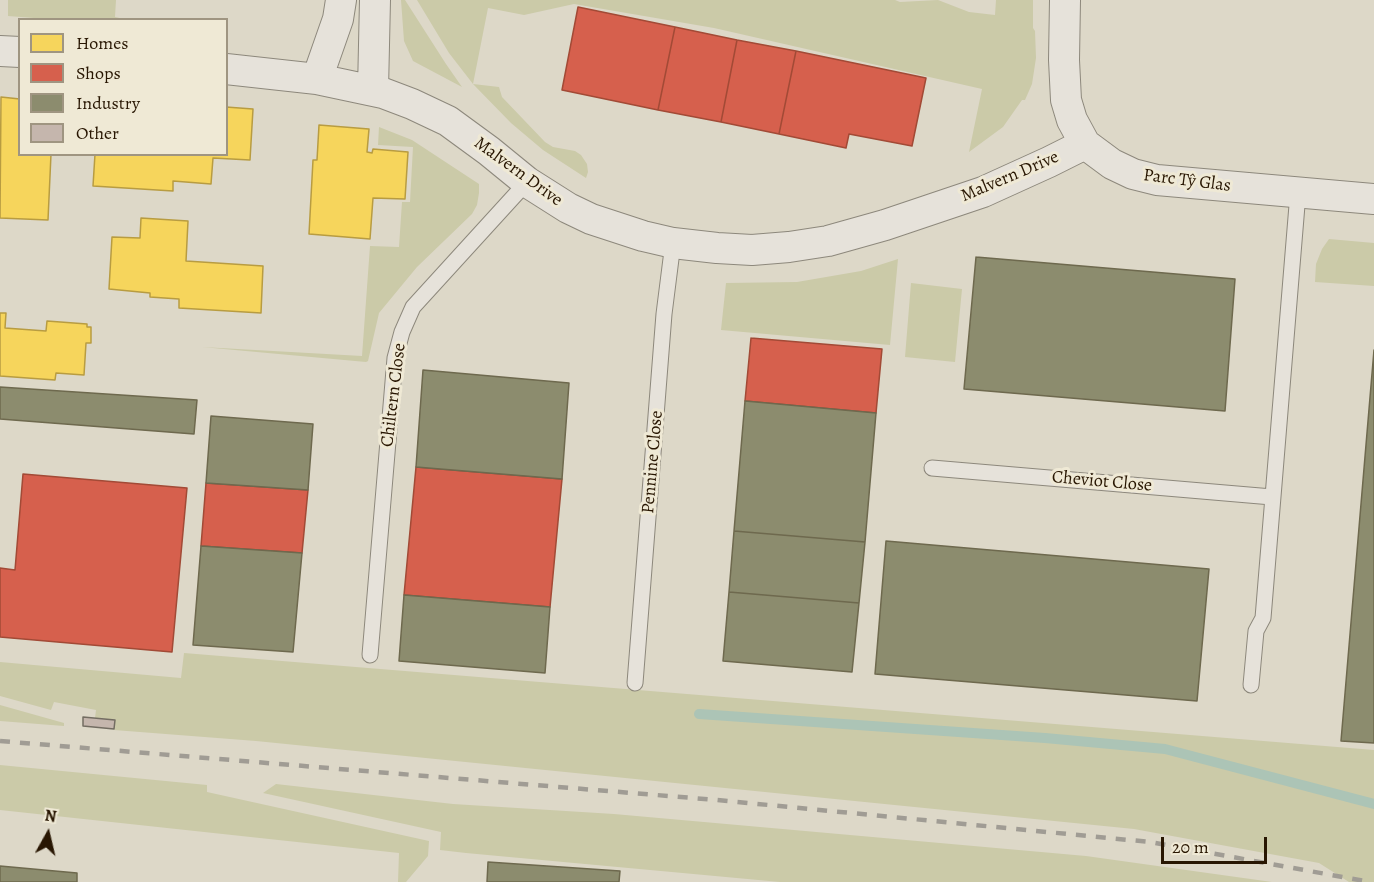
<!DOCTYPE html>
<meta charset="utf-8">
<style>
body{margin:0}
#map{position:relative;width:1374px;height:882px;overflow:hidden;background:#ddd8c8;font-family:Alegreya,serif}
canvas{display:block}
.legend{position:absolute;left:18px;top:18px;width:210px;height:138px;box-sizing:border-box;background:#efe9d5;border:2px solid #9f9581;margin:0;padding:8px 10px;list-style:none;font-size:18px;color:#281602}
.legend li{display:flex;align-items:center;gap:12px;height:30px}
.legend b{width:30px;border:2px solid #9f9581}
.north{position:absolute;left:18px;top:804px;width:60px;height:60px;-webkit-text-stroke:4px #efe9d5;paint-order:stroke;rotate:8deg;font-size:16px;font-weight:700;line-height:24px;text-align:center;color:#281602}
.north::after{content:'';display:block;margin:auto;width:21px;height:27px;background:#281602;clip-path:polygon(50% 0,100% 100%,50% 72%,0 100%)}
.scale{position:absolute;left:1161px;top:837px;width:106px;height:27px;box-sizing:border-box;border:3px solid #281602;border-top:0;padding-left:8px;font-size:18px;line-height:21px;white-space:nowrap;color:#281602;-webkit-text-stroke:4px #efe9d5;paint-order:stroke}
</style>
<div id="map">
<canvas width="1374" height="882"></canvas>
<ul class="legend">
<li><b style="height:16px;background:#f6d55c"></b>Homes</li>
<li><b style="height:16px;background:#d6604d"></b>Shops</li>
<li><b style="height:16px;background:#8c8c6e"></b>Industry</li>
<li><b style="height:16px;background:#c5b6ad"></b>Other</li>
</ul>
<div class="north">N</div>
<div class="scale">20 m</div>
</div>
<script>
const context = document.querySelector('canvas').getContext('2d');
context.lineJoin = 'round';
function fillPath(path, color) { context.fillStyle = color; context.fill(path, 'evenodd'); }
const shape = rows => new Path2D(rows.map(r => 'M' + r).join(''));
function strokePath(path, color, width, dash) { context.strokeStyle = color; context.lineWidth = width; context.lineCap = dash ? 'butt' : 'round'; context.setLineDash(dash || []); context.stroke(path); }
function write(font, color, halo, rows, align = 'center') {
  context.font = font + ' Alegreya,serif'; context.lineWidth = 6; context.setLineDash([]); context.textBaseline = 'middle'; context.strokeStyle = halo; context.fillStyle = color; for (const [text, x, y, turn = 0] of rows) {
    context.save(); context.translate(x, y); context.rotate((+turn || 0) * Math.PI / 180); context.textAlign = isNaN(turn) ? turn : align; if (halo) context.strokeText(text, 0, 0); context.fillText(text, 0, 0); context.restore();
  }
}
fillPath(shape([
 [8,0,116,0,115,17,124,19,60,20,8,16],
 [401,0,405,0,446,64,462,87,413,61,404,41],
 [417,0,895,0,900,2,938,0,969,12,995,15,996,0,1033,0,1033,28,1035,31,1036,58,1032,84,1025,100,1022,100,1003,127,969,152,982,89,714,28,574,4,524,15,488,8,473,84,499,87,502,97,545,142,553,147,575,151,581,155,587,164,588,172,586,178,543,150,511,123,473,84,449,53],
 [379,127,412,140,479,184,479,193,477,205,472,214,417,267,379,313,368,361,366,362,202,347,362,356,370,246,399,247,402,202,410,202,413,147,378,145],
 [1329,239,1374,243,1374,286,1315,282,1316,264,1322,249],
 [898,259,890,345,721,330,726,283,797,282,861,271],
 [911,283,962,289,955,362,905,357],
 [184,653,1374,750,1374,882,1349,882,1319,863,1134,829,256,741,114,730,115,720,95,718,96,710,54,702,51,710,0,696,0,662,181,678],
 [0,705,64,723,64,726,0,721],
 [0,765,207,785,207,792,429,841,428,856,406,882,398,882,399,853,0,810],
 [276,784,453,804,614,814,1086,856,1272,882,780,882,466,853,440,850,441,832,263,793]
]), '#cbcaa8');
const homes = shape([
 [1,97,20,99,20,154,51,154,48,220,0,218,1,97],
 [226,107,253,109,250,160,213,158,211,184,173,181,173,191,93,186,95,154,226,154,226,107],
 [319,125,369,129,367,152,372,153,373,149,408,152,405,199,373,198,370,239,309,234,313,160,317,160,319,125],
 [141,218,188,221,186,261,263,266,261,313,179,308,179,299,150,297,150,293,109,289,112,237,140,238,141,218],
 [0,313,6,313,5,328,46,331,47,321,87,324,87,327,91,327,91,343,86,343,84,375,56,373,55,380,0,376,0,313]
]);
fillPath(homes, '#f6d55c');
strokePath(homes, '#b89c41', 1.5);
const shops = shape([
 [578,7,675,27,658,110,562,90,578,7],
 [675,27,737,40,721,122,658,110,675,27],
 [737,40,796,51,779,134,721,122,737,40],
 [796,51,926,78,912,146,849,134,846,148,779,134,796,51],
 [751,338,882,349,876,413,745,401,751,338],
 [416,467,562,479,550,607,404,595,416,467],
 [23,474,187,488,172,652,0,637,0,568,15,570,23,474],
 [206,483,308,490,302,553,201,546,206,483]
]);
fillPath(shops, '#d6604d');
strokePath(shops, '#a24a36', 1.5);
const industry = shape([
 [976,257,1235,279,1225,411,964,389,976,257],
 [1374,350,1374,743,1341,741,1374,350],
 [423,370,569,383,562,479,416,467,423,370],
 [0,387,197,400,194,434,0,419,0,387],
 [745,401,876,413,865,542,734,531,745,401],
 [211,416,313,424,308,490,206,483,211,416],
 [734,531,865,542,859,603,729,592,734,531],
 [886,541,1209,569,1197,701,875,674,886,541],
 [201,546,302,553,293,652,193,645,201,546],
 [729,592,859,603,852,672,723,661,729,592],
 [404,595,550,607,545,673,399,661,404,595],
 [488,862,620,871,619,882,487,882,488,862],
 [0,866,77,873,77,882,0,882,0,866]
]);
fillPath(industry, '#8c8c6e');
strokePath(industry, '#6e694e', 1.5);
strokePath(shape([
 [699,714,1045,738,1165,749,1374,804]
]), '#acc4b6', 10);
const building = shape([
 [83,717,115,720,114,729,83,726,83,717]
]);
fillPath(building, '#c5b6ad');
strokePath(building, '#736d62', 1.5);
const service = shape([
 [932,468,1272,497],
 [370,655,393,382,395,358,402,332,413,307,527,182],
 [635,683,664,314,673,243],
 [1251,685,1256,631,1263,618,1298,193]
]);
const minor = shape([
 [1065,0,1064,60,1066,100,1072,120,1085,144,1112,164,1133,174,1157,180,1374,199],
 [0,51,20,52],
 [226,69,317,79,383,93,412,104,448,121,489,151,527,182,568,208,591,219,643,236,673,243,717,248,752,250,789,247,828,241,885,225,983,192,1049,162,1085,144],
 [317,79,338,19,341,0],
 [373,90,375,0]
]);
strokePath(service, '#8d887c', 17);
strokePath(minor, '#8d887c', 32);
strokePath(service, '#e6e2da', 15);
strokePath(minor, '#e6e2da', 30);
strokePath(shape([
 [0,741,717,800,1150,842,1370,882]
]), '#a09c94', 4.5, [10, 10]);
write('18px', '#281602', '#efe9d5', [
 ["Malvern Drive",518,172,36],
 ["Malvern Drive",1010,177,-23],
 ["Parc Tŷ Glas",1187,181,7],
 ["Chiltern Close",394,395,-83],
 ["Pennine Close",653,462,-85],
 ["Cheviot Close",1102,482,5]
]);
</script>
